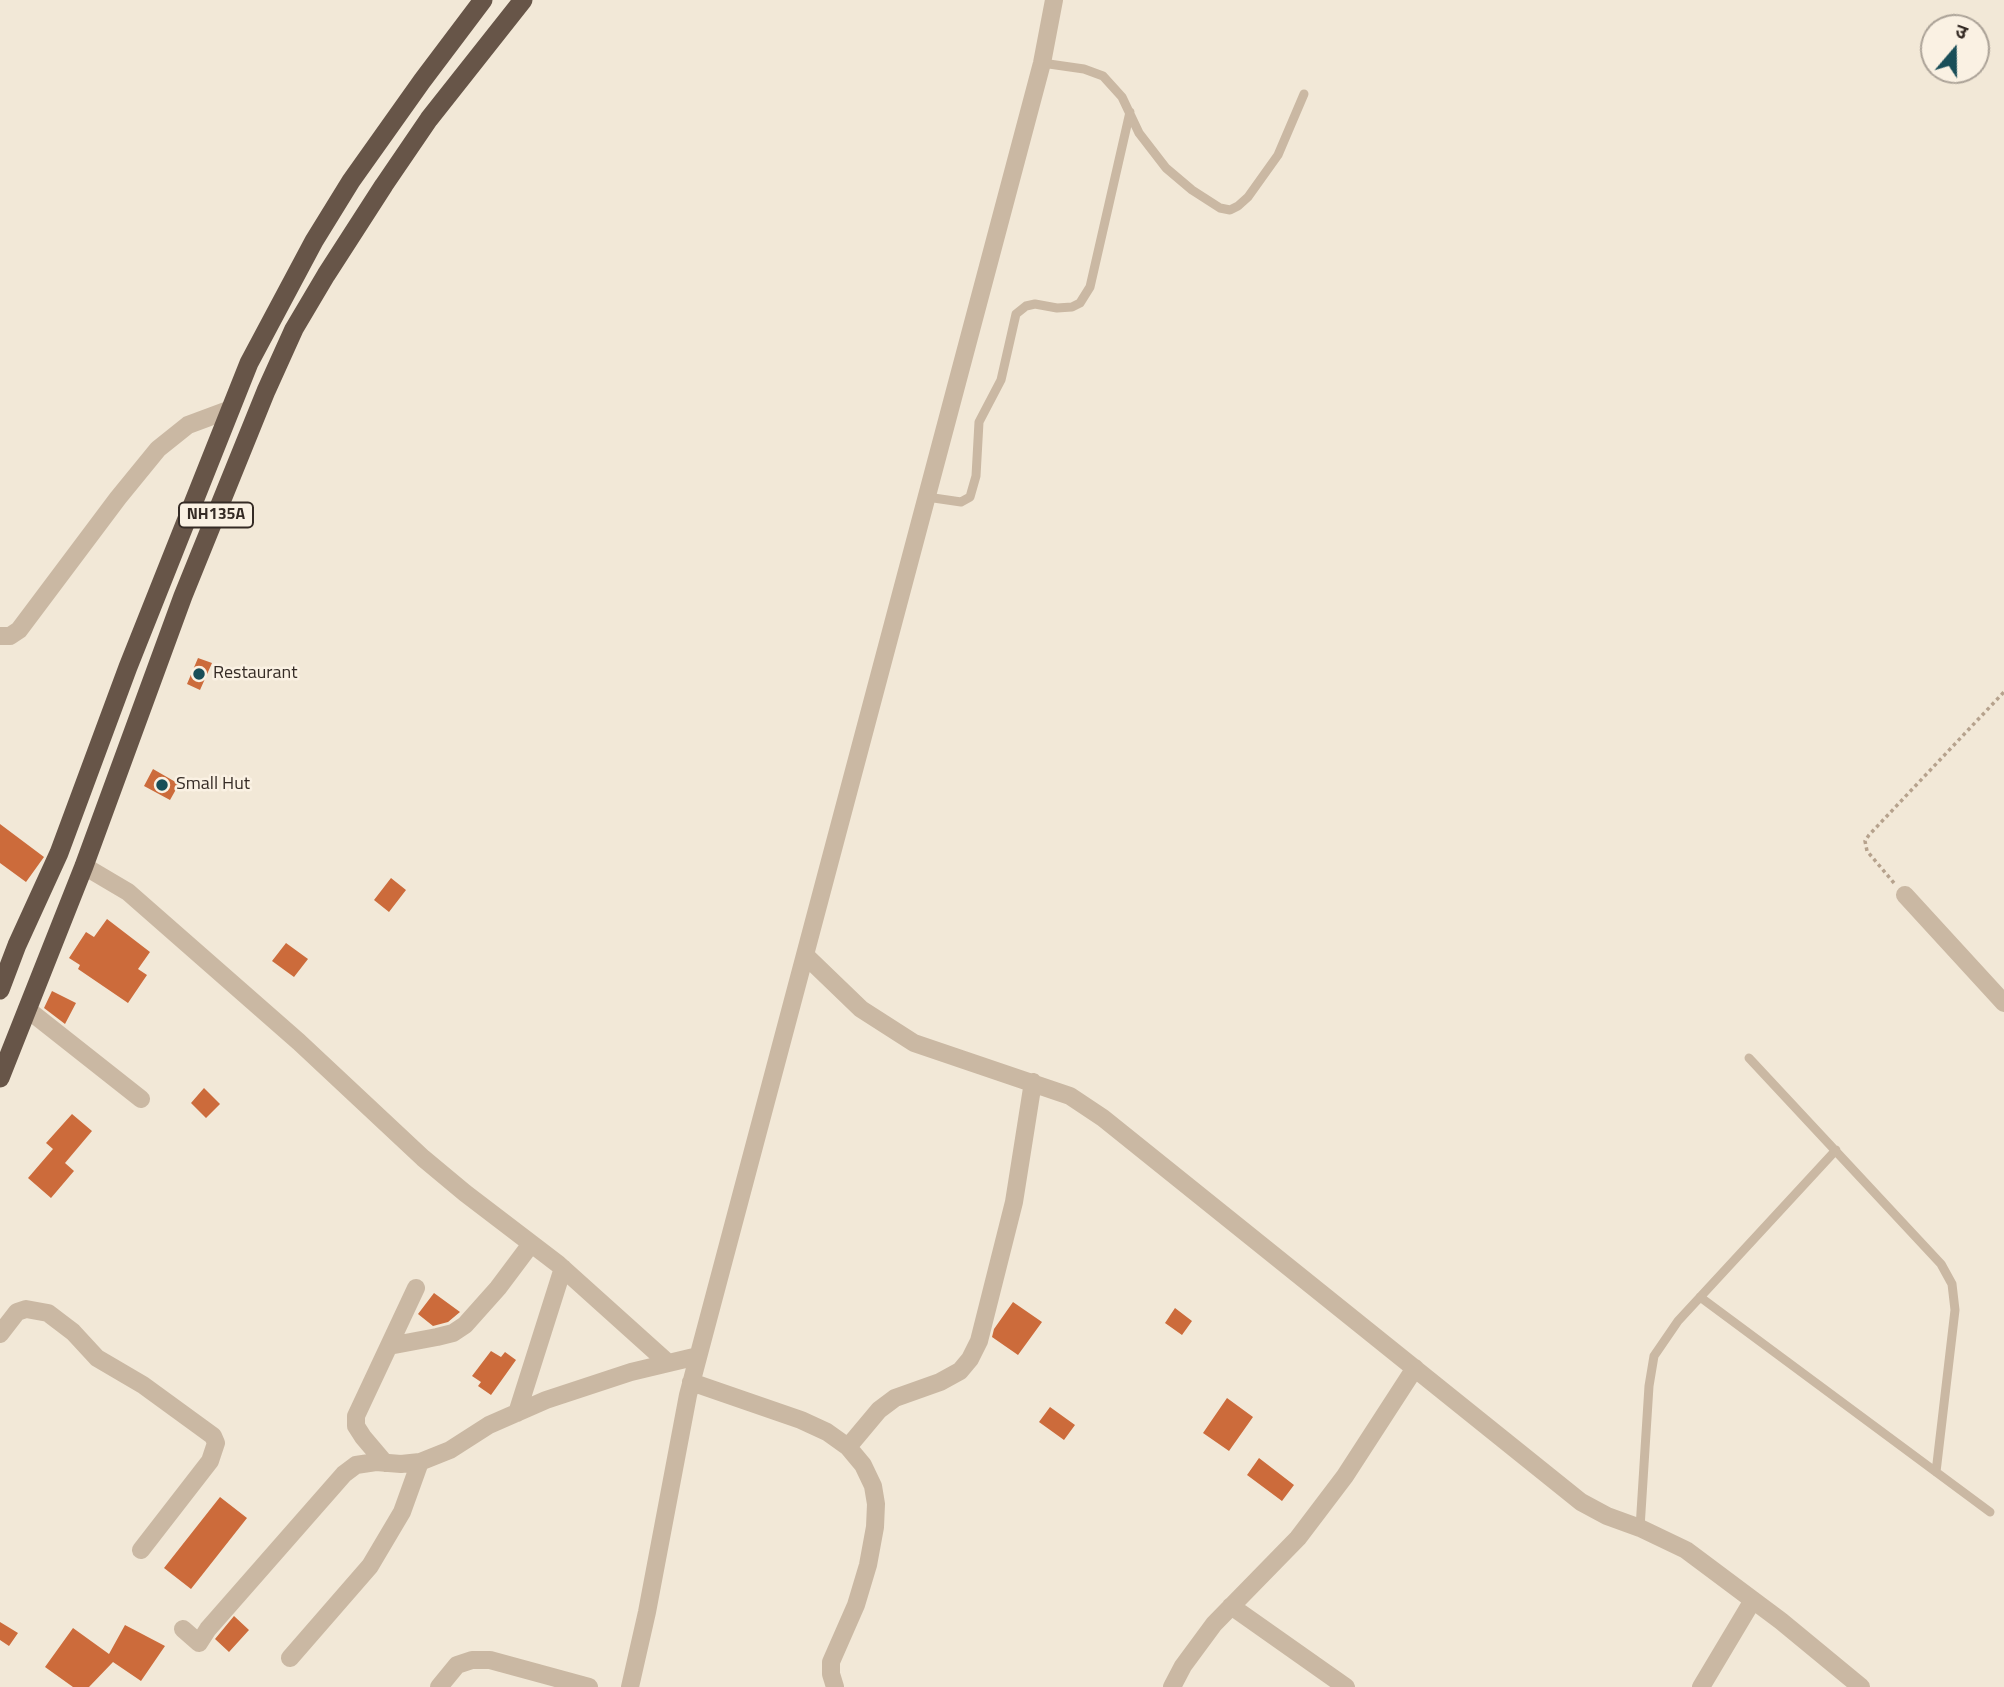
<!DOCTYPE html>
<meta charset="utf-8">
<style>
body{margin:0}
#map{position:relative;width:2004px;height:1687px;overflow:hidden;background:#f2e8d7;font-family:"Titillium Web","Noto Sans Devanagari",sans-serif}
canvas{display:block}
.north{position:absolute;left:1920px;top:14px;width:70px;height:70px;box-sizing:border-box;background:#faf1e3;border:2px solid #aba297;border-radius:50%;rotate:20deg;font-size:19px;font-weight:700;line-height:28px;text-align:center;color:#352b25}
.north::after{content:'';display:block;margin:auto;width:24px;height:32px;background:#194e58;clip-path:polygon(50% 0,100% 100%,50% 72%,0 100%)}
</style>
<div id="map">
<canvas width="2004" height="1687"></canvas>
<div class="north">उ</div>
</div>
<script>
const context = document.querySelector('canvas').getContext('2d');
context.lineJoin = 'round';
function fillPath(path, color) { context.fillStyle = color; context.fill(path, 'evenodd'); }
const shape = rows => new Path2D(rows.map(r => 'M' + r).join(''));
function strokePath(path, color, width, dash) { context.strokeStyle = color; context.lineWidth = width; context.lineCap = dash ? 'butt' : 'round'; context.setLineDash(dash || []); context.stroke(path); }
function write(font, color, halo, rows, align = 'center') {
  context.font = font + ' "Titillium Web",sans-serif'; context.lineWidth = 5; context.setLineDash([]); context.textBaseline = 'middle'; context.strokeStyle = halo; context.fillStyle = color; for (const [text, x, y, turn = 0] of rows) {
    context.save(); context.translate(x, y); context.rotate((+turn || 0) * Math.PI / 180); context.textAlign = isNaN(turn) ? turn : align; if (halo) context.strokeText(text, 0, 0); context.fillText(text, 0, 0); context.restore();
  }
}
fillPath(shape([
 [198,658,212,663,200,690,187,684],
 [153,769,179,784,170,800,144,786],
 [0,824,44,857,26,882,0,863],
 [391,878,406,890,389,912,374,900],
 [107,919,150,952,138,969,147,975,128,1003,78,969,80,965,69,958,86,932,94,937],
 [286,943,308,959,294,977,272,961],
 [52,991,76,1003,65,1024,44,1008],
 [204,1088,220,1104,206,1118,191,1103],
 [72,1114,92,1131,65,1163,74,1171,51,1198,28,1178,53,1149,46,1143],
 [434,1293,460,1312,448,1322,433,1326,418,1314],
 [1013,1302,1042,1322,1018,1355,992,1337,994,1329],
 [1175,1308,1192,1321,1182,1335,1165,1323],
 [491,1351,501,1357,505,1352,516,1360,491,1395,478,1386,481,1382,472,1376],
 [1227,1398,1253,1417,1229,1451,1203,1433],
 [1050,1407,1075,1425,1064,1440,1039,1422],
 [1259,1458,1294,1485,1282,1501,1247,1475],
 [220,1497,247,1518,191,1589,164,1568],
 [234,1616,249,1630,229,1652,215,1639],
 [0,1622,18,1633,9,1646,0,1640],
 [125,1625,165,1646,141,1681,113,1662,89,1687,73,1687,45,1667,73,1628,109,1654]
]), '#cc6b3b');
strokePath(shape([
 [1894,883,1867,851,1865,841,1869,835,2004,692]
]), '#b6a28d', 3.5, [3.5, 3.5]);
strokePath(shape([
 [1042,63,1084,69,1103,76,1122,97,1139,133,1166,168,1192,190,1220,208,1230,210,1238,206,1248,197,1278,155,1304,94],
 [927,497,961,502,970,497,976,476,979,422,1001,380,1016,314,1026,306,1035,304,1057,308,1072,307,1080,303,1090,287,1130,112],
 [1749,1058,1941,1264,1952,1284,1955,1310,1936,1472],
 [1700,1297,1990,1512],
 [1640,1528,1649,1386,1654,1356,1678,1321,1836,1150]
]), '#cab8a3', 9);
strokePath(shape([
 [0,636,10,636,19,630,118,498,158,449,188,425,231,409],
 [84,866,128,892,299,1042,423,1158,465,1193,558,1264,667,1362],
 [1905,895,2004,1003],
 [806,956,861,1009,914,1043,1070,1096,1103,1118,1581,1502,1607,1516,1640,1528,1686,1550,1781,1621,1861,1687],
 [27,1009,141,1099],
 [0,1334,17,1312,26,1309,48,1313,73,1332,97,1358,143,1385,213,1436,216,1443,210,1461,141,1550],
 [389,1346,437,1337,453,1333,465,1325,498,1288,531,1244],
 [691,1382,801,1420,827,1432,848,1447,863,1465,873,1486,876,1504,875,1527,868,1565,856,1605,831,1662,831,1674,835,1687],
 [517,1413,563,1268],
 [848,1447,879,1410,895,1398,940,1382,960,1371,970,1359,979,1341,1014,1202,1033,1082],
 [385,1463,363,1437,356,1426,356,1416,416,1288],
 [1231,1606,1346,1687],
 [183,1629,199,1643,208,1629,344,1474,356,1465,376,1462,401,1464,420,1462,450,1450,489,1425,546,1400,631,1372,698,1356],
 [290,1658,370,1566,402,1512,420,1462],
 [439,1687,457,1665,472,1660,490,1660,589,1687],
 [630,1687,647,1612,688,1395,1042,63,1054,0],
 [1172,1687,1183,1666,1214,1624,1298,1538,1345,1476,1415,1368],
 [1701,1687,1753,1600]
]), '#cab8a3', 18);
strokePath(shape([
 [0,990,17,945,59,853,128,667,249,363,314,241,351,181,422,81,483,0],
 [0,1078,84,866,183,596,266,391,294,329,326,275,384,185,429,119,523,0]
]), '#675548', 19);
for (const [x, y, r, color] of [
 [199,674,7,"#194e58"],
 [162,785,7,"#194e58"]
]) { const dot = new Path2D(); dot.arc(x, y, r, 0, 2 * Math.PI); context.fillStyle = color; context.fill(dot); strokePath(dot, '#faf1e3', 2.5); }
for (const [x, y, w] of [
 [216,515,74]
]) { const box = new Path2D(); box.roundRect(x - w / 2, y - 12.5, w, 25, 5); context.fillStyle = '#faf1e3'; context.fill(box); strokePath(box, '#352b25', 2); }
write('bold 16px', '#352b25', null, [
 ["NH135A",216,515]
]);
write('18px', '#352b25', '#faf1e3', [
 ["Restaurant",213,674],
 ["Small Hut",176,785]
], 'left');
</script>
